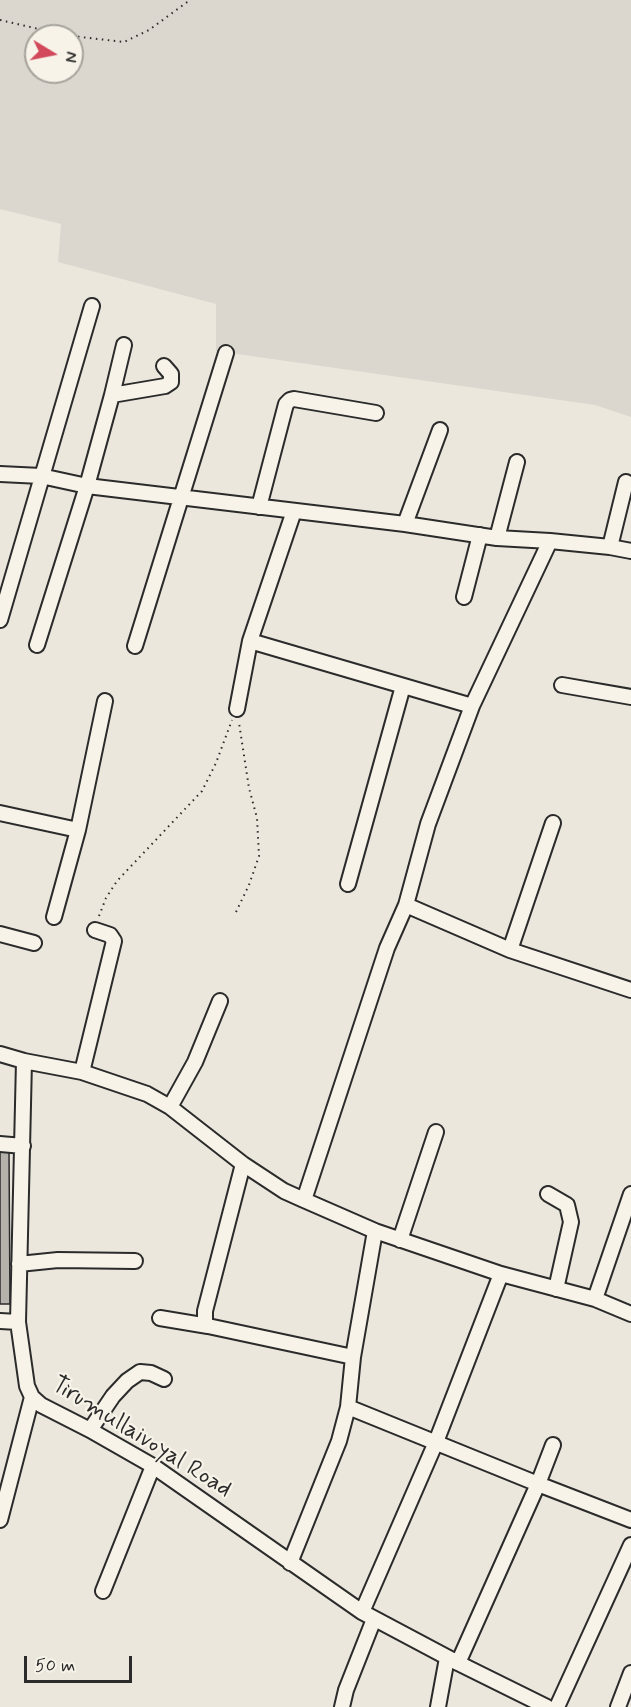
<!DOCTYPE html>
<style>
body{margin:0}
#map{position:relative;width:631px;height:1707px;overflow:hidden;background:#ebe7dd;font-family:Mynerve,sans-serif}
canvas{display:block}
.north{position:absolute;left:24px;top:24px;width:60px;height:60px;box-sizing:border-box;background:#f7f3e8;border:2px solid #a5a39c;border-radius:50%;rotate:100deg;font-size:16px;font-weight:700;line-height:24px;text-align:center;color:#2b2b2b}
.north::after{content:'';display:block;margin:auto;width:21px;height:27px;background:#d1495b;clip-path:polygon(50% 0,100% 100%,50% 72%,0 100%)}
.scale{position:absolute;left:24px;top:1656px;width:108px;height:27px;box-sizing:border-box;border:3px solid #2b2b2b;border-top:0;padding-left:8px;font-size:18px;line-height:21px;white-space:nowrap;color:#2b2b2b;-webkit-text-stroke:4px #f7f3e8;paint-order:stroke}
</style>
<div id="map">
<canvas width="631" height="1707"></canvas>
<div class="north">N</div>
<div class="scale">50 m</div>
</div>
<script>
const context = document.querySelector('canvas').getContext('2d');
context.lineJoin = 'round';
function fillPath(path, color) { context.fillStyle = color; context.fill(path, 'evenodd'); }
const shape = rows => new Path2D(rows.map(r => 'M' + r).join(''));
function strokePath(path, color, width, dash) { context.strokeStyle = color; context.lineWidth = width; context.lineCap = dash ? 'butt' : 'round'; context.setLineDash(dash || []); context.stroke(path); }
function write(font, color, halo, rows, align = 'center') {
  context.font = font + ' Mynerve,sans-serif'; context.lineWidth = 4.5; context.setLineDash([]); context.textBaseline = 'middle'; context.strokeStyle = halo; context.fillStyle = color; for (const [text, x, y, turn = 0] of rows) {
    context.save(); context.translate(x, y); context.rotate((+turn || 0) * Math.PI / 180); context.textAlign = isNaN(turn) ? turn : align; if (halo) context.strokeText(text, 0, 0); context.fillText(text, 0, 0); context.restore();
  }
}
fillPath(shape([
 [0,0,631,0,631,417,595,405,216,351,216,304,58,262,61,224,0,209],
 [36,36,72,36,72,72,36,72]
]), '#dbd7ce');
const building = shape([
 [0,1149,9,1149,10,1304,0,1304,0,1149]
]);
fillPath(building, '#b5b2ab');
strokePath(building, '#2b2b2b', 1.5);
const minor = shape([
 [112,395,124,345],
 [0,474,41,476,87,486,405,524,497,538,550,541,610,547,631,551],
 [259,507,286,404,290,400,294,399,376,413],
 [405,524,440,430],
 [497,538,517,462],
 [610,547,626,482],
 [464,597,480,535],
 [0,620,92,306],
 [250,641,472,706],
 [37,645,87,486,112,395,165,386,171,382,171,374,164,366],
 [135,646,226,353],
 [562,685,631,697],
 [237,709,250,641,294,511],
 [0,813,78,830],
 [553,823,510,950,631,990],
 [348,884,403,686],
 [406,905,510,950],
 [54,917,78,830,105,701],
 [0,934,34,943],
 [0,1054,24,1061,82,1072,147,1094,170,1107,243,1164,205,1311,205,1322,208,1326],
 [24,1061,18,1322,27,1386,32,1397,41,1405,90,1430,153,1466,362,1612,458,1663,547,1707],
 [82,1072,114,941,110,935,95,930],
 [170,1107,195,1062,220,1001],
 [0,1144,23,1146],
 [243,1164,284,1191,304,1200],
 [548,1194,567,1205,571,1222,556,1289],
 [375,1231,304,1200,387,948,406,905,428,824,472,706,550,541],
 [400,1240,436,1132],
 [19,1264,58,1260,135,1261],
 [595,1299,631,1314],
 [160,1318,208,1326,353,1357,348,1407,339,1441,290,1563],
 [0,1321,18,1322],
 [353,1357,375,1231,501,1274,595,1299,631,1194],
 [348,1407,538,1484,458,1663],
 [90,1430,113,1396,127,1381,140,1372,151,1373,164,1379],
 [553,1445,538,1484,631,1520],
 [0,1520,32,1397],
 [103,1591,153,1466],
 [362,1612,436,1442,501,1274],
 [342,1707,346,1690,374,1619],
 [438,1707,447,1658],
 [557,1707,631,1545],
 [618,1707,631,1673]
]);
strokePath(minor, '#2b2b2b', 18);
strokePath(shape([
 [0,20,69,36],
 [72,36,124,42,149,30,190,0],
 [236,912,249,885,259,856,257,818,249,788,239,723],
 [99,916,106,898,117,881,202,791,216,763,232,720]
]), '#2b2b2b', 2, [1.5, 4.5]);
strokePath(minor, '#f7f3e8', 14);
write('24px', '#2b2b2b', '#f7f3e8', [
 ["Tirumullaivoyal Road",141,1438,32]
]);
</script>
